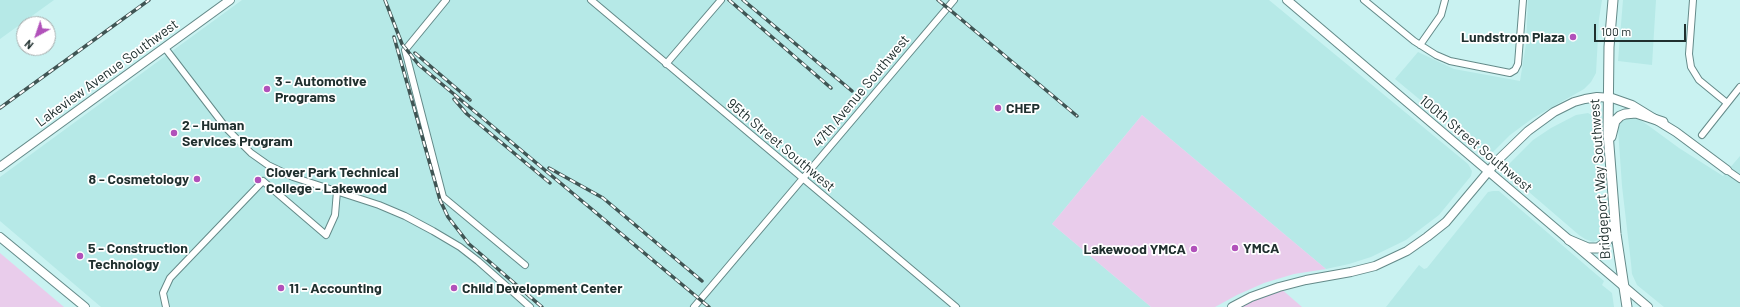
<!DOCTYPE html>
<style>
body{margin:0}
#map{position:relative;width:1740px;height:307px;overflow:hidden;background:#c9f2f1;font-family:Barlow,sans-serif}
canvas{display:block}
.north{position:absolute;left:16px;top:16px;width:40px;height:40px;box-sizing:border-box;background:#fff;border:1px solid #a6acac;border-radius:50%;rotate:220deg;font-size:11px;font-weight:700;line-height:16px;text-align:center;color:#20302f}
.north::after{content:'';display:block;margin:auto;width:14px;height:18px;background:#b151ba;clip-path:polygon(50% 0,100% 100%,50% 72%,0 100%)}
.scale{position:absolute;left:1594px;top:24px;width:92px;height:18px;box-sizing:border-box;border:2px solid #20302f;border-top:0;padding-left:5px;font-size:12px;line-height:14px;white-space:nowrap;color:#20302f;-webkit-text-stroke:3px #fff;paint-order:stroke}
</style>
<div id="map">
<canvas width="1740" height="307"></canvas>
<div class="north">N</div>
<div class="scale">100 m</div>
</div>
<script>
const context = document.querySelector('canvas').getContext('2d');
context.lineJoin = 'round';
function fillPath(path, color) { context.fillStyle = color; context.fill(path, 'evenodd'); }
const shape = rows => new Path2D(rows.map(r => 'M' + r).join(''));
function strokePath(path, color, width, dash) { context.strokeStyle = color; context.lineWidth = width; context.lineCap = dash ? 'butt' : 'round'; context.setLineDash(dash || []); context.stroke(path); }
function write(font, color, halo, rows, align = 'center') {
  context.font = font + ' Barlow,sans-serif'; context.lineWidth = 3.5; context.setLineDash([]); context.textBaseline = 'middle'; context.strokeStyle = halo; context.fillStyle = color; for (const [text, x, y, turn = 0] of rows) {
    context.save(); context.translate(x, y); context.rotate((+turn || 0) * Math.PI / 180); context.textAlign = isNaN(turn) ? turn : align; if (halo) context.strokeText(text, 0, 0); context.fillText(text, 0, 0); context.restore();
  }
}
fillPath(shape([
 [0,0,54,0,0,39],
 [242,0,1269,0,1468,164,1472,171,1471,176,1439,215,1406,240,1371,257,1349,264,1326,269,1142,115,1052,224,1151,307,101,307,0,221,0,177],
 [1528,0,1602,0,1599,19,1596,73,1591,82,1584,89,1533,118,1510,135,1493,152,1487,153,1483,152,1395,79,1418,52,1454,69,1520,81,1526,44],
 [1623,0,1656,0,1652,65,1618,61],
 [1588,113,1595,117,1597,122,1598,175,1604,231,1603,238,1593,242,1585,239,1579,235,1508,174,1506,170,1508,165,1533,140,1551,128,1576,115],
 [1631,116,1637,118,1649,126,1679,148,1723,176,1740,156,1740,307,1664,307,1637,285,1632,274,1631,263,1622,186,1618,129,1619,124,1622,120],
 [1493,191,1499,191,1604,281,1602,285,1612,293,1614,307,1386,307,1419,265,1424,269,1427,268,1488,192]
]), '#b6e9e7');
fillPath(shape([
 [1142,115,1326,269,1294,274,1264,283,1237,295,1215,307,1151,307,1052,224],
 [0,253,64,307,0,307],
 [1279,287,1302,307,1232,307]
]), '#e9cceb');
const street = shape([
 [446,0,405,50,443,197,525,265],
 [591,0,956,307],
 [1364,0,1414,41,1436,55,1450,61,1510,73,1515,70,1518,64,1523,0],
 [1693,0,1689,54,1691,67,1699,80,1727,103],
 [1420,45,1441,15,1445,0],
 [165,48,227,129,251,153,268,165,293,177,379,205,405,216,433,231,460,247,478,261,530,307],
 [666,64,721,0],
 [1702,135,1740,87],
 [1727,170,1740,179],
 [166,307,163,293,170,278,263,181,326,235,335,215,337,191],
 [694,307,954,0]
]);
const secondary = shape([
 [1287,0,1648,307],
 [0,167,230,0],
 [0,237,85,307],
 [1232,307,1251,297,1279,287,1306,280,1351,272,1375,266,1407,251,1427,237,1446,222,1498,160,1528,131,1554,112,1574,102,1585,99,1597,97,1612,98,1632,105,1676,132,1727,170]
]);
const primary = shape([
 [1613,0,1609,47,1608,133,1616,234,1627,307],
 [1611,137,1615,121,1620,116,1625,114,1636,113,1663,122],
 [1569,240,1588,248,1598,248,1605,243,1609,238,1612,226]
]);
strokePath(street, '#648a89', 8);
strokePath(secondary, '#648a89', 10);
strokePath(primary, '#648a89', 11);
strokePath(street, '#fff', 6);
strokePath(secondary, '#fff', 8);
strokePath(primary, '#fff', 9);
const rail = shape([
 [385,0,402,44,419,65,709,307],
 [729,0,831,88],
 [743,0,852,91],
 [938,0,1077,116],
 [394,37,435,182,440,200,448,217,469,244,542,307],
 [415,53,470,100],
 [454,99,467,114,550,183],
 [0,108,149,0],
 [549,168,603,198,702,281]
]);
strokePath(rail, '#405554', 3.5);
strokePath(rail, '#fff', 2, [6]);
for (const [x, y, r, color] of [
 [1573,37,4,"#b151ba"],
 [267,89,4,"#b151ba"],
 [998,108,4,"#b151ba"],
 [174,133,4,"#b151ba"],
 [197,179,4,"#b151ba"],
 [258,180,4,"#b151ba"],
 [1235,248,4,"#b151ba"],
 [1194,249,4,"#b151ba"],
 [80,256,4,"#b151ba"],
 [281,288,4,"#b151ba"],
 [454,288,4,"#b151ba"]
]) { const dot = new Path2D(); dot.arc(x, y, r, 0, 2 * Math.PI); context.fillStyle = color; context.fill(dot); strokePath(dot, '#fff', 1.5); }
write('bold 14px', '#20302f', '#fff', [
 ["Lundstrom Plaza",1565,37,"right"],
 ["3 - Automotive",275,81],
 ["Programs",275,97],
 ["CHEP",1006,108],
 ["2 - Human",182,125],
 ["Services Program",182,141],
 ["Clover Park Technical",266,172],
 ["College - Lakewood",266,188],
 ["8 - Cosmetology",189,179,"right"],
 ["5 - Construction",88,248],
 ["Technology",88,264],
 ["YMCA",1243,248],
 ["Lakewood YMCA",1186,249,"right"],
 ["11 - Accounting",289,288],
 ["Child Development Center",462,288]
], 'left');
write('14px', '#20302f', '#fff', [
 ["Lakeview Avenue Southwest",107,73,-36],
 ["47th Avenue Southwest",861,91,-50],
 ["100th Street Southwest",1476,144,40],
 ["95th Street Southwest",781,145,40],
 ["Bridgeport Way Southwest",1600,179,-94]
]);
</script>
